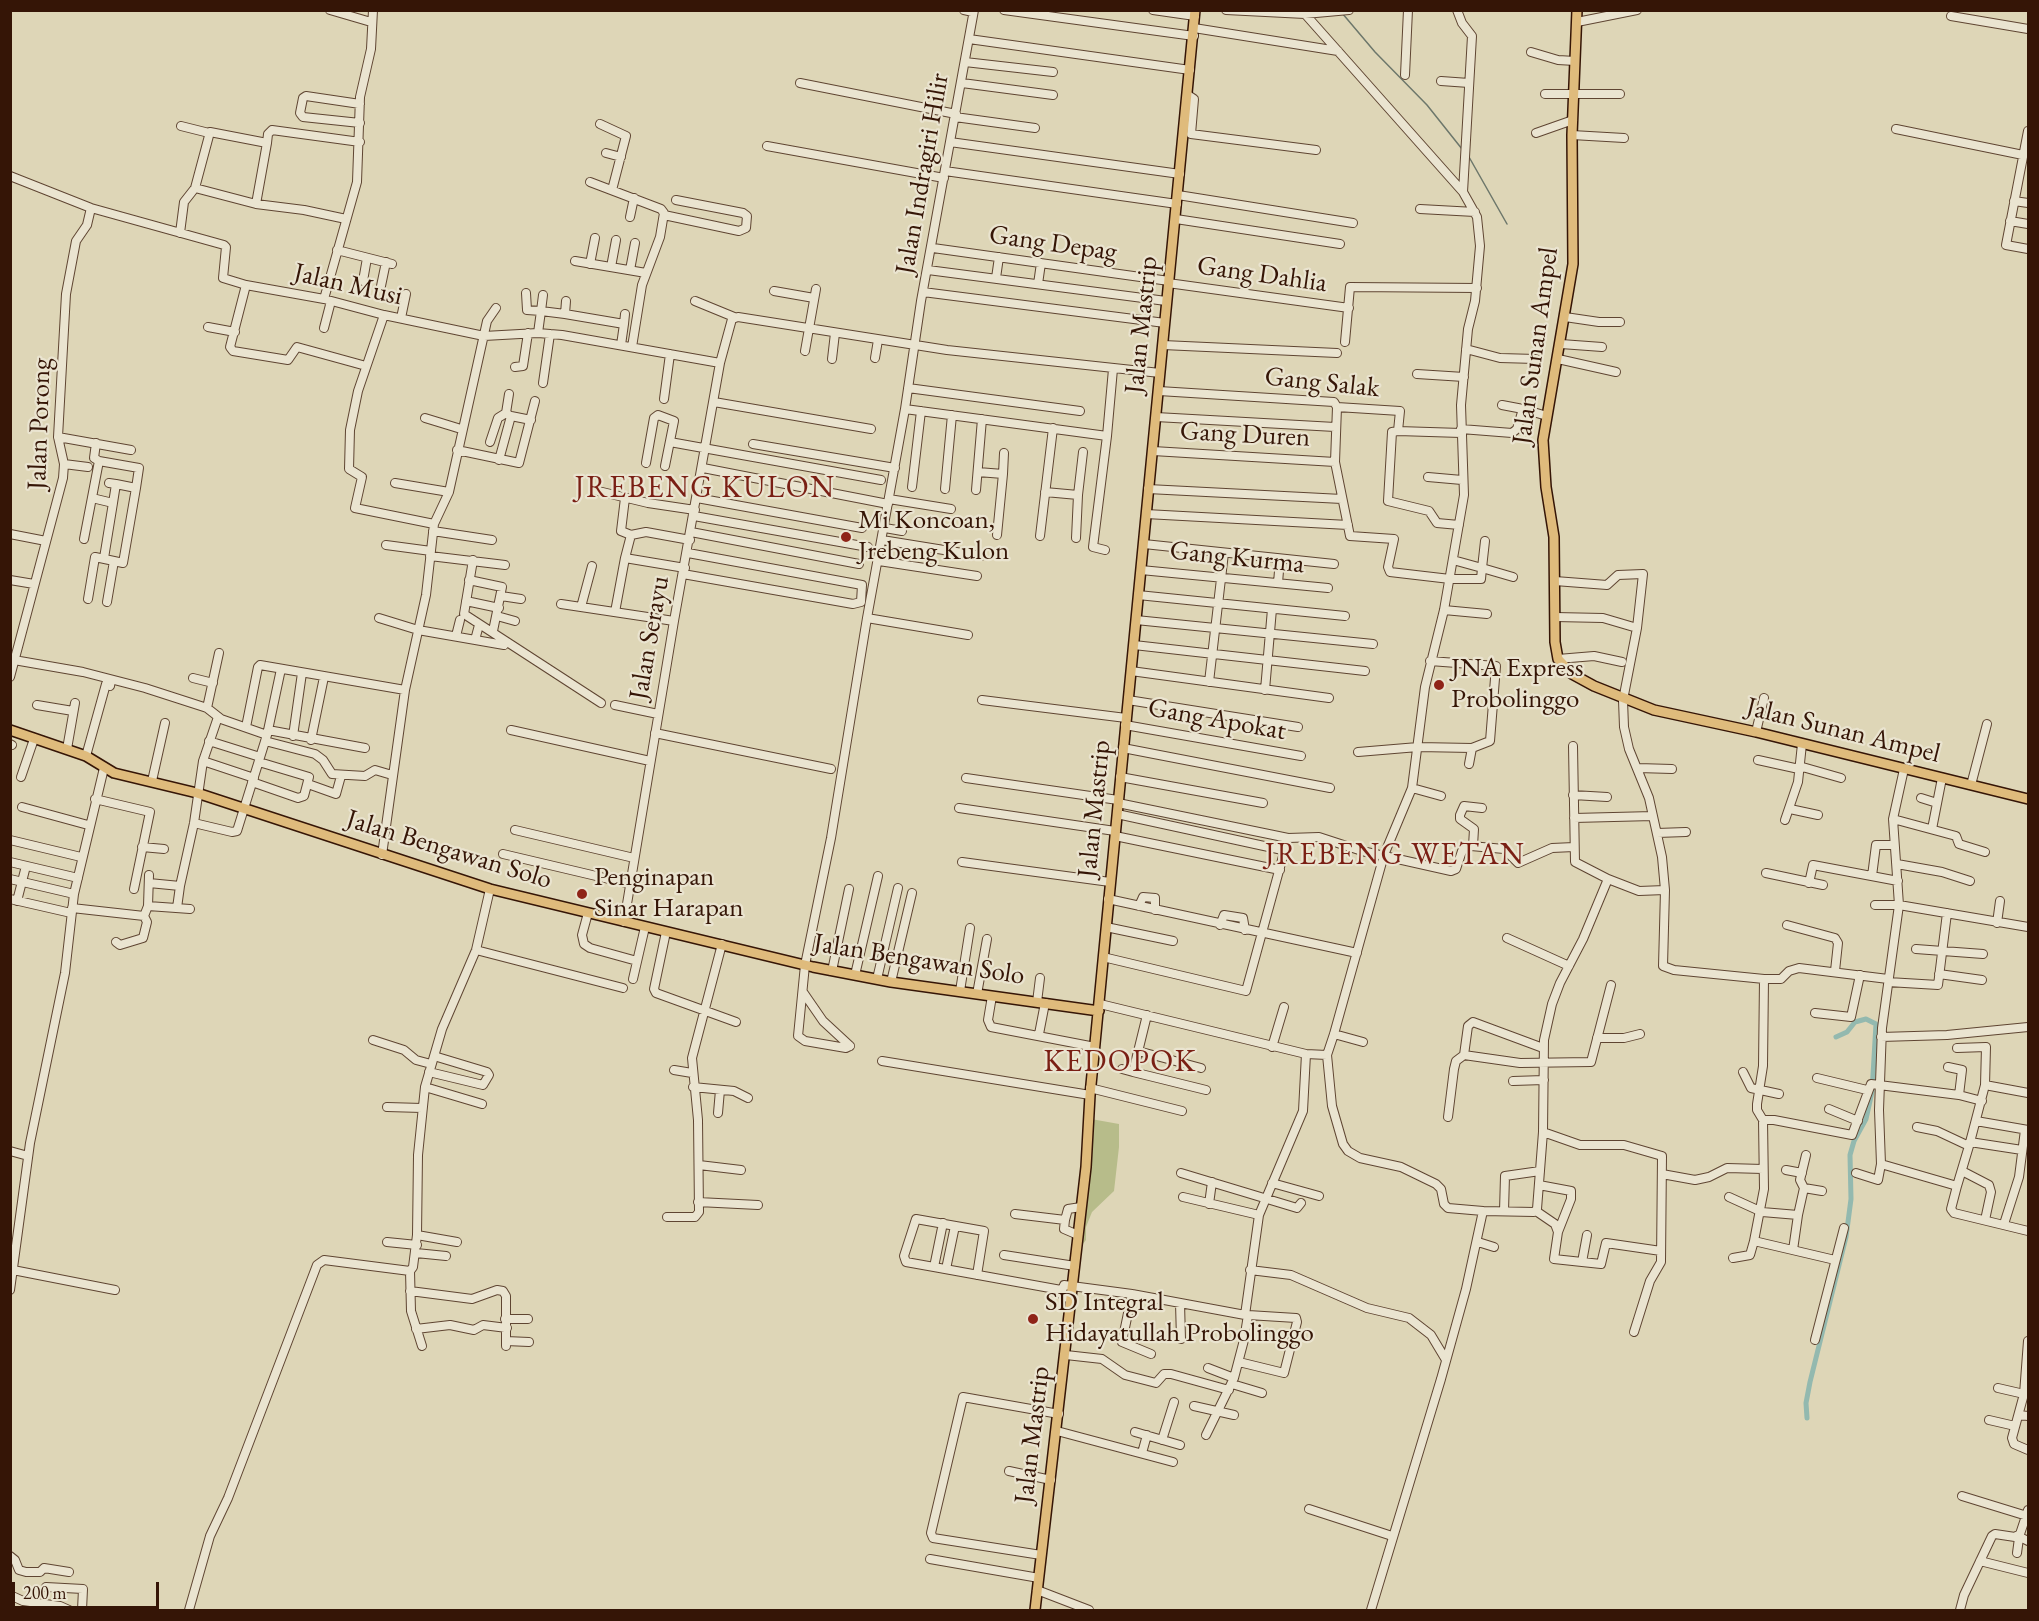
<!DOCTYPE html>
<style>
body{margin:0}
#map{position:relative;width:2039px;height:1621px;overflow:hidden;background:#ded6b7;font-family:"EB Garamond",serif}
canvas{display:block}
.frame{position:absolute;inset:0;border:12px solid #351506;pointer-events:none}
.scale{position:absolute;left:12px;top:1582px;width:147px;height:27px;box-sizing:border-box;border:3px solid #351506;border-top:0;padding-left:8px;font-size:18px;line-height:21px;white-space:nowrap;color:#351506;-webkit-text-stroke:4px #eae4d0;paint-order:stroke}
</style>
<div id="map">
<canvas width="2039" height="1621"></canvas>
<div class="frame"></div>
<div class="scale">200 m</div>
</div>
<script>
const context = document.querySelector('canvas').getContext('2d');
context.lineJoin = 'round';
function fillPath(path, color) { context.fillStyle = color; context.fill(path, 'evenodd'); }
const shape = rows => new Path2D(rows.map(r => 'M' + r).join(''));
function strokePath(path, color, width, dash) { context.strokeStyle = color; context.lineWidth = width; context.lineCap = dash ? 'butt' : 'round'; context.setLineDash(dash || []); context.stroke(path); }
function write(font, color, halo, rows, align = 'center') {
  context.font = font + ' "EB Garamond",serif'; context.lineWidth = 4.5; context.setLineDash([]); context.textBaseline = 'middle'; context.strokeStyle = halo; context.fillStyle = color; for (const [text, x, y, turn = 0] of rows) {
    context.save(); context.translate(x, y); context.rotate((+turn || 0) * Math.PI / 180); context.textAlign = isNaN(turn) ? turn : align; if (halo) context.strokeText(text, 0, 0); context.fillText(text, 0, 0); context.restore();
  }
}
fillPath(shape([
 [1091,1119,1119,1124,1119,1147,1114,1191,1092,1212,1086,1227,1086,1240,1079,1249]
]), '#b7bc8a');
strokePath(shape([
 [1342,13,1375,52,1427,105,1462,149],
 [1469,157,1507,224]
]), '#6d776b', 1.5);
strokePath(shape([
 [1807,1418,1806,1403,1810,1382,1846,1237,1851,1199,1850,1155,1854,1141,1866,1119,1872,1092,1876,1024,1866,1019,1855,1022,1847,1032,1836,1037]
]), '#93b9af', 5);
const minor = shape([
 [330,10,371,22],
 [964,10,973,12],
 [974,10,921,301,905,409,1107,436,1113,369],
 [1004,10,1194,36],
 [1153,10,1195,16],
 [1226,10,1305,14,1349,10],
 [1305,14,1463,192],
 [1951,16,2028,29],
 [1577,22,1637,10],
 [1194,28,1338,51],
 [969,39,1190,70],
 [1531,52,1558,60,1575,61],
 [965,62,1053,72],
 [1405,75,1408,10],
 [1441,81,1469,83],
 [800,83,956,114],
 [962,83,1053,95],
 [1545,94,1620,94],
 [1188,95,1194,99,1191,134,1316,150],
 [955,117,1035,128],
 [360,123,303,117,300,113,303,98,306,96,360,104],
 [600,124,626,136,612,190],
 [181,126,209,133],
 [1896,129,2023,155],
 [2028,131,2006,245,2028,249],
 [1536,133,1573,120],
 [1572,135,1624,138],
 [950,142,1180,174],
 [267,143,268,134,272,130,360,142],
 [767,146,944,178],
 [606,153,621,157],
 [945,171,1177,204],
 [10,176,91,208,224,245,226,247,223,278,246,285,324,299,384,315,484,336,538,333,562,335,720,363],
 [590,182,661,209,664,213,660,237,642,285,632,347],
 [195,188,256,204,304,210,346,219],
 [1178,195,1353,223],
 [2014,201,2028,203],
 [1420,209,1475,212],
 [664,215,739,231,746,228,747,216,743,213,676,200],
 [630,217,634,198],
 [1176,219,1340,244],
 [2010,221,2028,224],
 [180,233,184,202,195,188,210,132,267,143,256,204],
 [933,248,1169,281],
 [337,250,392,264],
 [575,261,646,273],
 [590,264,595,238],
 [611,267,616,240],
 [630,270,635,243],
 [928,270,1166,301],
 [996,278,999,257],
 [363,281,367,258],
 [1168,283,1349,308],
 [1038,284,1041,263],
 [246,285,230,347,233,351,288,360,297,347,366,366],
 [381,286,386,262],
 [774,291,814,298],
 [923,292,1165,323],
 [526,293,527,310,541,311,543,295],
 [324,299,357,182,360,97,371,49,373,10],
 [695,301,734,317],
 [565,314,566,301],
 [384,315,358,391,350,430,349,469,362,477,355,508,434,524],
 [1565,317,1599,322,1620,322],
 [401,318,406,294],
 [624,324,625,314],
 [208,327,235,332],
 [324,328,331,301],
 [538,333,541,311,565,314,624,324,621,345],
 [1345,342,1350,287,1477,288],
 [1561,344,1602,347],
 [1163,345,1337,353],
 [1466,349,1500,358,1536,359],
 [805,351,816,289],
 [875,358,878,340],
 [832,359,835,333],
 [1558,359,1616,372],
 [515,367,523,366,528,333],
 [1417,374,1464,377],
 [543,383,550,334],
 [908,388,1080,411],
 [1159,391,1334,402,1337,407,1400,411,1398,431,1461,433],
 [664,399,670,354],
 [714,402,871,429],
 [1502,405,1523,409],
 [1337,407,1335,462,1350,536,1394,539,1388,567,1390,572,1450,579,1481,579,1482,568,1453,560],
 [509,415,506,413,509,394],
 [1156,417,1335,427],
 [425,418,461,429],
 [1461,429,1512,433,1517,429,1523,409,1547,416],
 [1398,431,1392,432,1388,501,1429,511,1437,523,1459,525],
 [58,437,131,450],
 [490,442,498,418,506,413],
 [670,442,881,480],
 [753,444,895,468],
 [457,450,519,463,535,401],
 [1153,451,1335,462],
 [499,460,511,416,531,420],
 [99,461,139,468,136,488,116,484],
 [646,463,654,418,658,415,674,421,665,466],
 [64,464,88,467],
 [703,468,888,504],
 [978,472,1003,474,1004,453],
 [1428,477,1462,480],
 [395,483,449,492],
 [912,487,921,411],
 [945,489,952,415],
 [1148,489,1342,499],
 [594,490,648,503,695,510],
 [976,490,982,419],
 [1045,492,1078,495,1076,538],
 [1078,495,1083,452],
 [92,498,113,503,116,484,109,483],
 [625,498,621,531,631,535],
 [697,498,862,528],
 [889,499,951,509],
 [1146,514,1348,525],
 [694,516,868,547],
 [885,528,902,531],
 [433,531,492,540],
 [691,532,859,564],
 [10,534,46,541],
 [997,535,1003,474],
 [1040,536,1053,428],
 [84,539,99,461,94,458,96,443],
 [882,540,981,556],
 [1485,541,1482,568,1513,577],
 [1144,544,1334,564],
 [386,545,431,551],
 [1105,550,1093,547,1107,436],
 [430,556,505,565],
 [104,558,113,503],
 [473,560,464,614,601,703],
 [879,561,977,576],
 [685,568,625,558,631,535,646,532,690,540],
 [1141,570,1328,588],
 [683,574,853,604,861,602,862,585,688,553],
 [10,580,34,584],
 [469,580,502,587,493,631],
 [1555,581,1607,585,1618,575,1643,574,1637,628,1623,700,1624,727,1629,749,1649,798,1662,857,1665,890,1663,966,1674,970,1764,979,1781,979,1789,971,1799,968,1888,979],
 [1278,583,1280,559],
 [1138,595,1345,616],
 [501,596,521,599],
 [88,599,95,557,114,561],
 [466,601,499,608],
 [107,602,114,561,123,563,136,488],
 [561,604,674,621],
 [581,607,592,566],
 [1444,610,1487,614],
 [615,612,625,558],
 [497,616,515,621],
 [1555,617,1603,618,1637,628],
 [379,618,418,630,504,645],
 [867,618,968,635],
 [1136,620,1373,644],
 [456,636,460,620],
 [475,640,479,625],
 [1134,645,1365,671],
 [1558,659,1594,656,1622,662],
 [14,660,83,672,145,688,207,708,221,719,267,735],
 [1131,671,1329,698],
 [10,677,63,478,64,464,58,437,66,294,76,241,87,225,91,208],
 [193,678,213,683],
 [1209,682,1224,553],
 [1265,690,1272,609],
 [982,700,1126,718],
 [1128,700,1298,727],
 [37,705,73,711],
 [615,705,658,714],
 [207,708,219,653],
 [1125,725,1301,756],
 [246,727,258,667,260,665,405,690],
 [268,730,365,748],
 [511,730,650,761],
 [1756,732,1764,698],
 [655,733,831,769],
 [293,736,302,673],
 [311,740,324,677],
 [209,741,260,757],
 [265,741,315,754,323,760,332,774,365,776,375,770,392,775],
 [10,744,12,745],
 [1573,746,1575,862,1608,879],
 [1123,748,1330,788],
 [67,749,75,703],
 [1358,752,1418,747,1472,748,1490,741,1496,666,1430,661],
 [86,756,106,684,110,686,111,680],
 [1758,760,1799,769],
 [203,761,254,778],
 [1469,764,1472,748],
 [1799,766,1841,778],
 [1638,768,1672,769],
 [1904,769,1893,819,1899,905,1882,1028,1879,1110,1881,1164,1957,1186,1951,1209,1954,1213,2028,1231],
 [21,777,34,739],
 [1120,777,1263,803],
 [966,778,1118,800],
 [152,781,165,723],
 [252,782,298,798,304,796,309,777,259,762],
 [308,784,336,794,341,776],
 [1971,785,1987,724],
 [1412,788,1441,796],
 [1573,795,1607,797],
 [1921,798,1937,803],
 [95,799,150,812,134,889],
 [1118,803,1288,838,1319,837,1362,851,1451,871,1456,869,1462,851,1471,846,1504,849,1518,863,1552,848,1574,847],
 [22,807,88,825],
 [959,808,1115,831],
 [1790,809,1818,815],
 [1117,814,1287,851],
 [1574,818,1653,816],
 [1893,819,1956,836,1959,844,1985,852],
 [1785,820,1798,782,1802,744],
 [194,823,232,832,237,831,267,735,281,669],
 [1932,829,1942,778],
 [515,830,634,858],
 [1657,833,1686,832],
 [1115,836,1280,870],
 [10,840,81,857],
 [1473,846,1474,829,1460,819,1460,815,1464,806,1482,808],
 [142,847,164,849],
 [503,854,630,884],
 [382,855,405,690,426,595,434,524,449,492,487,321,496,308],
 [10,862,78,878],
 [962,862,1110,882],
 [1897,864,1942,872,1970,881],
 [1766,873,1823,885],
 [1872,876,1876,845,1893,845],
 [10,879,74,894],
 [149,883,180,886,194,823,203,761,218,717],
 [1809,883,1813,865,1898,881],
 [10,899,71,913],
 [1108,899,1357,953],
 [17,901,26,866],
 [1875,905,1899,905,2028,927],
 [148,906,190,909],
 [1139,906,1143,897,1155,898,1155,910],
 [72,908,144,916,148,906,149,875],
 [177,908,180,886],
 [588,913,582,935,584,944,590,948,637,961],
 [624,922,674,621,720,363,732,319,738,317,947,350,1160,373],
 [1997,923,2000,901],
 [1220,925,1224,915,1243,918,1245,930],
 [1787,925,1835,938,1838,943,1835,971],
 [1106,927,1173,941],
 [666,932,654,989,656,993,736,1022],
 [1507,938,1569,966],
 [116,942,120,945,143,938,147,922,144,916],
 [1916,949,1983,954],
 [476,950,623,988],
 [1103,957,1246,991,1288,838],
 [832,971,849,889],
 [1939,974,1982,980],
 [855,975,878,876],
 [633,979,645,927],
 [877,979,898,888],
 [891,982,912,893],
 [1888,982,1938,985,1947,913],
 [960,991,970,928],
 [803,992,823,1021,850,1046],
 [977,994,987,939],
 [992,996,988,1020,991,1027,1095,1047],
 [1037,1002,1040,978],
 [1100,1004,1306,1054,1327,1055,1334,1034,1384,855,1412,788,1425,687,1444,610,1464,495,1461,405,1468,329,1475,301,1480,246,1477,217,1463,192,1472,36,1462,23,1457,10],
 [1815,1013,1851,1017,1860,975],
 [1039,1034,1045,1003],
 [1334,1034,1363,1042],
 [1881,1037,1947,1035,2028,1027],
 [1597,1038,1624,1038,1640,1034],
 [373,1040,404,1050,416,1060,431,1064],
 [850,1046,846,1048,805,1041,798,1036,805,965,831,838,867,618,905,409],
 [1272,1047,1284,1007],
 [1957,1048,1986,1047,1985,1085],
 [1138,1051,1201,1068],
 [1327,1055,1332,1106,1343,1144,1348,1151,1360,1158,1401,1167,1436,1184,1441,1189,1444,1204,1448,1208,1483,1211],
 [1464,1055,1468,1026,1473,1022,1543,1048],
 [882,1061,1090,1095],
 [1948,1067,1962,1070,1959,1095],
 [1122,1069,1133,1072,1147,1015],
 [674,1070,692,1073],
 [429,1072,483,1085,489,1075,487,1072,434,1056],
 [1133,1072,1206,1090],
 [1743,1072,1751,1088,1779,1094],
 [1817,1078,1867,1090],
 [1513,1081,1544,1080],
 [425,1087,482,1104],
 [693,1087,734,1091,748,1098],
 [1090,1088,1182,1111],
 [387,1107,422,1108],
 [1829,1109,1858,1121],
 [718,1113,720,1090],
 [1448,1117,1454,1069,1456,1061,1464,1055,1520,1063,1591,1062,1611,985],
 [1763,1120,1757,1110,1757,1104,1763,1066,1764,979],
 [1976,1121,2028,1130],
 [1917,1127,1937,1131,1969,1146,1985,1085,2028,1093],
 [1543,1132,1580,1145,1624,1145,1662,1156,1661,1262,1650,1281,1634,1332],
 [1970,1142,2022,1150],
 [10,1151,28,1156],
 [699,1165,741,1170],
 [1786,1170,1802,1173],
 [1962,1171,1989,1185,1991,1192,1985,1220],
 [1181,1173,1297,1208,1301,1203],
 [1856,1173,1878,1180,1881,1164],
 [1662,1174,1695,1180,1709,1177,1727,1168,1763,1169],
 [1272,1183,1319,1196],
 [1539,1185,1571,1191,1571,1199,1558,1232],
 [1957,1186,1969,1146],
 [1804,1188,1800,1180,1806,1155],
 [1183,1197,1259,1215],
 [1729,1197,1762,1212,1798,1215,1804,1188,1822,1191],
 [698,1202,758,1205],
 [1209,1204,1212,1182],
 [1504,1211,1505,1176,1540,1171],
 [1536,1211,1555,1224,1558,1232,1554,1259,1582,1262],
 [1015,1214,1065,1220],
 [667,1217,695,1217,699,1212,698,1120,692,1058,722,944],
 [2004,1224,2019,1177,2025,1130],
 [417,1235,457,1242],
 [1078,1235,1064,1229,1065,1220,1068,1209,1081,1207],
 [1587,1235,1582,1262,1601,1264,1606,1243,1661,1251],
 [387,1242,417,1245],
 [1478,1242,1494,1247],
 [1793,1250,1798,1215],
 [416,1253,446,1256],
 [1004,1255,1075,1266],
 [1733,1258,1750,1255,1754,1241],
 [1835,1260,1754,1241,1764,1189,1763,1120,1774,1120,1852,1135,1871,1084,1959,1095,1982,1101],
 [934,1267,943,1223],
 [946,1269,955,1226],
 [13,1270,115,1290],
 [1250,1270,1291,1275,1367,1308,1409,1318,1431,1335,1446,1360],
 [410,1271,411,1311,422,1346],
 [977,1275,984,1231,916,1219,904,1256,906,1262,934,1267,1061,1290],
 [10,1290,30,1143,65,973,74,894,104,768],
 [410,1291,472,1299,497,1290,503,1291,506,1296,506,1346],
 [1132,1294,1122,1342,1151,1354],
 [1071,1300,1061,1294,1064,1285,1132,1294,1245,1315,1259,1215,1303,1111,1306,1054],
 [1180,1303,1181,1339],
 [505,1319,528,1319],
 [416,1329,450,1325,474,1330,483,1325,507,1328],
 [1815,1340,1844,1228],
 [506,1341,529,1342],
 [2028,1341,2024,1394,2012,1438,2014,1444,2028,1450],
 [1066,1355,1102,1359,1125,1375,1156,1383,1164,1374,1171,1374,1229,1390],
 [1239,1362,1284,1373,1297,1322,1296,1318,1248,1315],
 [1208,1368,1234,1378],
 [1232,1384,1262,1393],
 [1998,1388,2024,1394],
 [1194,1406,1234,1415],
 [2019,1415,2028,1416],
 [1989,1420,2015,1426],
 [1057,1431,1173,1462],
 [1135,1432,1180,1445],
 [1206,1435,1234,1378,1244,1340,1248,1315,1246,1315],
 [1162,1440,1174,1402],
 [1142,1453,1147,1435],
 [1009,1471,1051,1480],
 [1962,1496,2027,1516],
 [1309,1509,1392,1536],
 [2018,1536,2028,1541],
 [2017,1553,2019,1538],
 [1041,1555,933,1538,931,1533,963,1397,1059,1414],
 [10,1556,15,1560,19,1570,26,1572,40,1572,44,1568,69,1572],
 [930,1559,1039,1578],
 [1980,1561,2028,1573],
 [46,1587,83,1589,82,1610],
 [1037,1590,1089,1610],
 [10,1595,23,1601,60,1606,69,1610],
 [189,1610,210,1536,228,1498,317,1265,324,1260,410,1271,413,1267,417,1235,418,1155,425,1087,442,1029,476,950,490,889],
 [1371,1610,1441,1379,1466,1289,1483,1211,1534,1212,1537,1209,1543,1132,1544,1040,1552,1004,1560,983,1583,939,1608,879,1639,891,1665,890],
 [1960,1610,1964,1595,1992,1536,1995,1534,2015,1537,2020,1534,2028,1510]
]);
const major = shape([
 [1577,10,1572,135,1573,264,1543,440,1546,487,1554,537,1555,642,1558,659,1572,674,1594,686,1654,710,1756,732,2028,799],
 [10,730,86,756,114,773,197,793,490,889,813,967,891,982,1099,1011],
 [1035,1610,1086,1167,1090,1095,1195,10]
]);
strokePath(minor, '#5f4532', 10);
strokePath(major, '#351506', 12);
strokePath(minor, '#eae4d0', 8);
strokePath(major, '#dfbb7c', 9);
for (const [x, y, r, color] of [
 [846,537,6,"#8f2418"],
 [1439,685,6,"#8f2418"],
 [582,894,6,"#8f2418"],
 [1033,1319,6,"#8f2418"]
]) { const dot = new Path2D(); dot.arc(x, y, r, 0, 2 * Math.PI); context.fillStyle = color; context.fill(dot); strokePath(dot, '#eae4d0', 2); }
write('27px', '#351506', '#eae4d0', [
 ["Jalan Indragiri Hilir",923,174,-80],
 ["Gang Depag",1053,244,8],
 ["Gang Dahlia",1262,275,8],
 ["Jalan Musi",348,285,13],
 ["Jalan Mastrip",1142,325,-84],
 ["Jalan Sunan Ampel",1536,346,-82],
 ["Gang Salak",1322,383,6],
 ["Jalan Porong",40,424,-88],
 ["Gang Duren",1245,435,3],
 ["Gang Kurma",1237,558,6],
 ["Jalan Serayu",650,638,-80],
 ["Gang Apokat",1217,720,10],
 ["Jalan Sunan Ampel",1843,731,14],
 ["Jalan Mastrip",1095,809,-84],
 ["Jalan Bengawan Solo",449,850,17],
 ["Jalan Bengawan Solo",919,960,9],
 ["Jalan Mastrip",1033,1435,-83]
]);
write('27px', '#351506', '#eae4d0', [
 ["Mi Koncoan,",858,521],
 ["Jrebeng Kulon",858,552],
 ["JNA Express",1451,669],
 ["Probolinggo",1451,700],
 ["Penginapan",594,878],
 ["Sinar Harapan",594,909],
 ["SD Integral",1045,1303],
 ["Hidayatullah Probolinggo",1045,1334]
], 'left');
context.letterSpacing = '1.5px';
write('30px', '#7a1f14', '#eae4d0', [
 ["JREBENG KULON",705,489],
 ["JREBENG WETAN",1395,856],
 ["KEDOPOK",1120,1063]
]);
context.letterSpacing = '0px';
</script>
